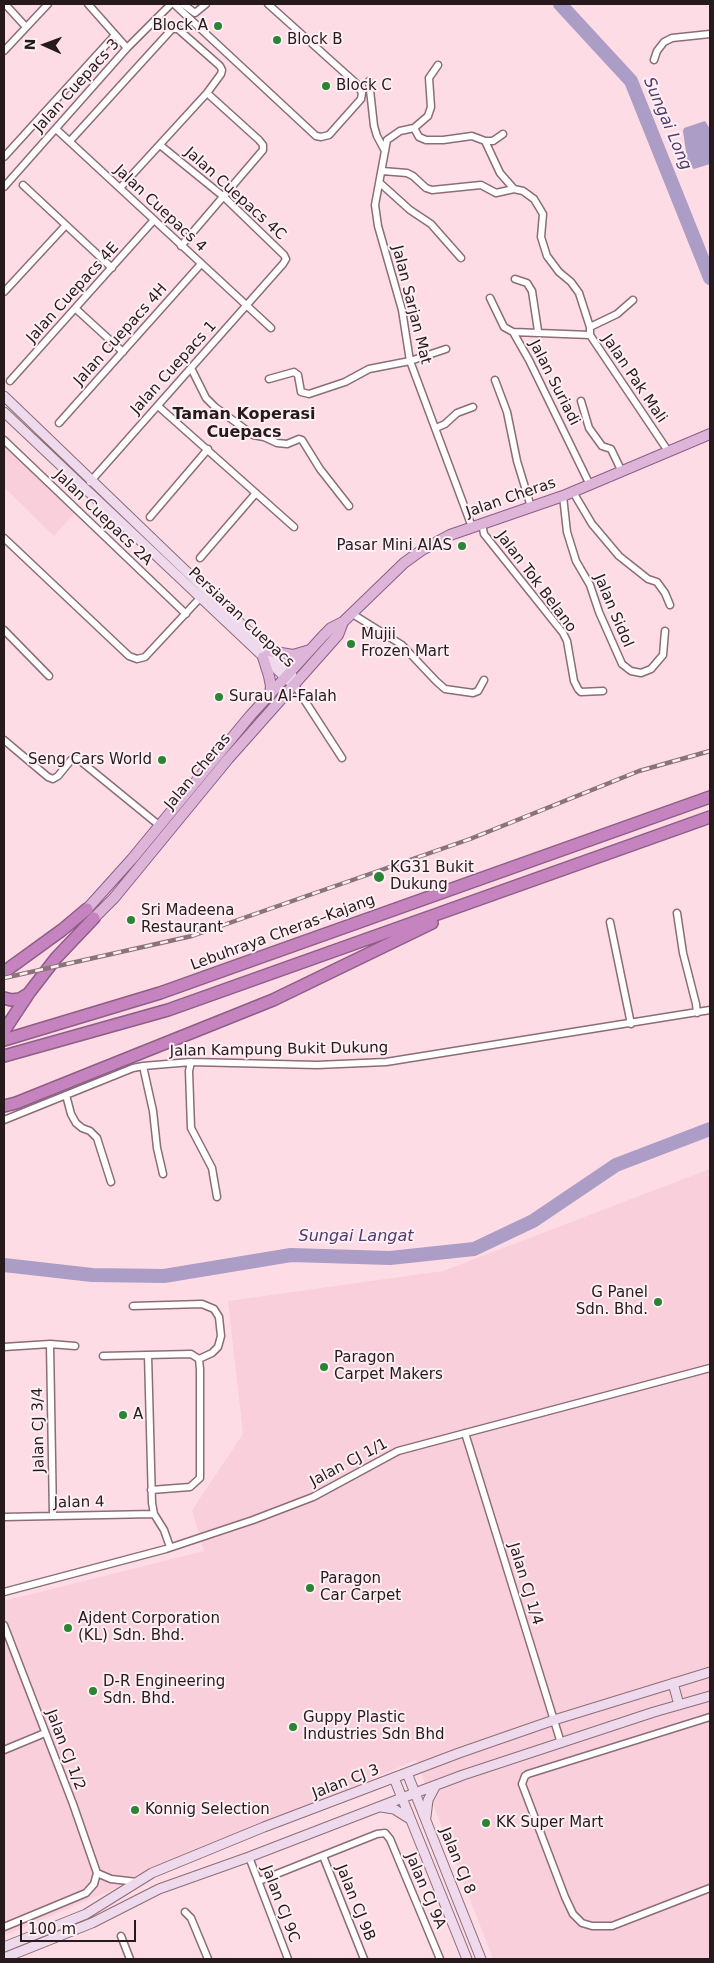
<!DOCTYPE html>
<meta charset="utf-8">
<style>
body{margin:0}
#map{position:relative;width:714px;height:1963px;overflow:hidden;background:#fedce6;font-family:"DejaVu Sans",sans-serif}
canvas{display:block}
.frame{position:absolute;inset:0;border:5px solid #261a1d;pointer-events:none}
.north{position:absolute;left:20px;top:20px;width:50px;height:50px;-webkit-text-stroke:4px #fdeff3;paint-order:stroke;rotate:272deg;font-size:14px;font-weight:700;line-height:20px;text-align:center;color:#261a1d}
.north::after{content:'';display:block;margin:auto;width:18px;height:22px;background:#261a1d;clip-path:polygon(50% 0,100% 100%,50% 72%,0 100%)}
.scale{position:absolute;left:20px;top:1920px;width:116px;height:22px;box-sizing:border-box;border:2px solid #261a1d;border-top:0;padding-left:6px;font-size:15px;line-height:18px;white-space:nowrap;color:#261a1d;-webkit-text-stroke:4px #fdeff3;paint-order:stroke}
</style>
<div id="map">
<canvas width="714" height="1963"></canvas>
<div class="frame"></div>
<div class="north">N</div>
<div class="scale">100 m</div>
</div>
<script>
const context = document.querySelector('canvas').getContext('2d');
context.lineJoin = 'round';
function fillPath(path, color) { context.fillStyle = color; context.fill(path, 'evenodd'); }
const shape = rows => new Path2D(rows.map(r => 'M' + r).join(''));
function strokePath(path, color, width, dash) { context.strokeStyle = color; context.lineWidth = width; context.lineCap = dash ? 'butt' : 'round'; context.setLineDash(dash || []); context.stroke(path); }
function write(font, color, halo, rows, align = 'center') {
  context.font = font + ' "DejaVu Sans",sans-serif'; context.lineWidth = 4; context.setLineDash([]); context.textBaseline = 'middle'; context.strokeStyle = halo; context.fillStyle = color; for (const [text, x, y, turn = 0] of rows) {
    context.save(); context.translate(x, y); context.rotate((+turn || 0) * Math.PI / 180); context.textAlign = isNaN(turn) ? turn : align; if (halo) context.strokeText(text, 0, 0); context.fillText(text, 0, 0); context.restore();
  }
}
fillPath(shape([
 [4,445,75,513,54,536,4,487],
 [710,1169,710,1959,493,1959,416,1760,4,1936,4,1601,204,1551,192,1510,243,1434,228,1301,443,1271]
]), '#f9cfdb');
fillPath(shape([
 [705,121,710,129,710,164,694,169,689,166,687,159,683,131,684,128]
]), '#ab9dc6');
strokePath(shape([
 [560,4,631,81,710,278],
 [4,1265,92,1275,164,1276,291,1255,390,1258,474,1249,533,1221,616,1165,710,1129]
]), '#ab9dc6', 14);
const street = shape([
 [5,4,26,27],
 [88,4,127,48],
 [174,4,316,136,321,137,329,135,361,99,362,93,357,84,268,4],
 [183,4,195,13,206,4],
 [4,51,48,4],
 [654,60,657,51,664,42,672,38,710,34],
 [438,65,429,78,431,107,428,116,414,128,400,131,387,140,375,205,378,226,402,310,410,361,472,527],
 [369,81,374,126,377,136,385,151],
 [414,128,419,137,426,140,443,140,472,136,485,141,493,141,503,134],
 [56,129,271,328],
 [70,141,172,29,178,29,220,66,222,70,221,74,207,93,120,188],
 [485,141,500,173,514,189],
 [4,157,115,35],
 [382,171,407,173,413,176,426,188,432,190,481,185,496,193,514,189,523,191,534,199,543,214,541,237,547,256,559,272,571,282,579,293,590,327,590,335,668,451],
 [380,183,410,210,431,224,461,258],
 [23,185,112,268],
 [4,187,127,48,171,4],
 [181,246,263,150,263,145,259,140,207,93],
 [515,279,527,283,532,291,538,331],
 [4,292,66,225],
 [490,298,504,327,513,332,529,360,590,485],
 [76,309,123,352],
 [590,327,617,314,633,300],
 [513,332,590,335],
 [191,368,206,398,215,407,253,435,264,437,277,443,287,444,299,439,302,440,320,469,349,506],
 [269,379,294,372,298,375,301,392,309,394,345,382,369,369,410,361,446,349],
 [495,380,507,412,517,461,531,507],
 [10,381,154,220],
 [581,401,589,428,602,446,611,449,622,472],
 [158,406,294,527],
 [59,423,201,264],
 [436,428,445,424,457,413,473,407],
 [4,440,186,614],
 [90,482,283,264,286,259,284,255,224,197,160,145],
 [573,492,592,524,619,556,648,579,657,582,665,593,670,605],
 [563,496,567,532,576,561,590,585,599,612,622,664,631,671,641,673,651,669,663,655,665,631],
 [150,517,208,449],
 [482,523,484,534,563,633,567,641,574,681,578,689,581,692,603,691],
 [4,538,129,656,137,659,145,657,200,598],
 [200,558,256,493],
 [351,613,402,645,436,681,445,689,473,693,478,691,484,680],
 [4,630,49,676],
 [294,684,342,758],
 [4,740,48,777,53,779,58,776,71,760,78,759,160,826],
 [677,913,683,953,696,1004,697,1013],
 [610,922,631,1024],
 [191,1062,189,1071,191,1128,212,1168,217,1197],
 [143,1066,153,1111,157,1148,163,1174],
 [66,1095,71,1114,76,1123,82,1128,90,1131,97,1138,111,1182],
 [4,1120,133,1068,143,1066,191,1062,317,1065,386,1062,710,1010],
 [133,1306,202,1304,214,1309,219,1317,221,1336,218,1347,212,1353,199,1359],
 [50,1344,53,1516],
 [4,1347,50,1344,75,1346],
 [148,1355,152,1503,154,1514,164,1530,170,1547],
 [103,1356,191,1354,199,1359,200,1369,200,1478,190,1487,151,1490],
 [465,1433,561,1743],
 [4,1517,154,1514],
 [4,1592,166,1549,253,1520,313,1497,398,1451,710,1368],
 [4,1625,73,1804,97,1873,94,1884,86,1893,4,1927],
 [710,1717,528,1774,525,1776,522,1784,565,1897,573,1914,582,1923,592,1926,612,1926,710,1888],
 [4,1750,45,1733],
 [323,1856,364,1959],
 [249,1857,288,1959],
 [97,1873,111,1879,137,1882],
 [259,1881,377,1834,385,1833,390,1839,440,1959],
 [185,1912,191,1918,208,1959],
 [121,1936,130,1959]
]);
const secondary = shape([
 [4,396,291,672,294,684],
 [4,412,289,681],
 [673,1683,679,1705],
 [407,1773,481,1959],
 [394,1778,467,1959],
 [381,1807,394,1809,410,1819],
 [426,1817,428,1800,436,1785],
 [4,1947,86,1914,152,1873,264,1827,459,1753,554,1720,710,1672],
 [4,1958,92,1923,159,1889,249,1857,415,1793,463,1775,654,1712,710,1696]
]);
const primary = shape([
 [269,651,293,655,310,650],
 [263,657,269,676,271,686,270,695],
 [87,909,132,859,250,716,323,636,331,628,343,622,404,563,422,550,450,535,563,496,710,434],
 [94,918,114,898,228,759,338,635,343,622]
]);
const highway = shape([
 [4,972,62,930,87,909],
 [4,998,11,1000,20,999,28,994],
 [4,1031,29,993,56,958,94,918],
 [4,1040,160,993,710,797],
 [4,1056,168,1010,710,817],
 [4,1106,16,1103,273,1000,432,923]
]);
strokePath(street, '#8b6d76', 9);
strokePath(secondary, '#8b6d76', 11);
strokePath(primary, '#8d5e86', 12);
strokePath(highway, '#8d5e86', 14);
strokePath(street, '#fff', 6);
strokePath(secondary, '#eedaec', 9);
strokePath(primary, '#dcb5d9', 10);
strokePath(highway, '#c583bf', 11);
const rail = shape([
 [4,978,192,936,470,839,639,771,710,751]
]);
strokePath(rail, '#8a737a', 4.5);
strokePath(rail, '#fdeff3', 2.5, [8]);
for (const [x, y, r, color] of [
 [218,26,5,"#2b8433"],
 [277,40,5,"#2b8433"],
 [326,86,5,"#2b8433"],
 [462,546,5,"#2b8433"],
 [351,644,5,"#2b8433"],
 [219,697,5,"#2b8433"],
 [162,760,5,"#2b8433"],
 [379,877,6,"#2b8433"],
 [131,920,5,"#2b8433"],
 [658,1302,5,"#2b8433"],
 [324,1367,5,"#2b8433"],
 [123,1415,5,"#2b8433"],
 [310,1588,5,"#2b8433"],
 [68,1628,5,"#2b8433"],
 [93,1691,5,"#2b8433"],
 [293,1727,5,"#2b8433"],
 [135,1810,5,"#2b8433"],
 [486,1823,5,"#2b8433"]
]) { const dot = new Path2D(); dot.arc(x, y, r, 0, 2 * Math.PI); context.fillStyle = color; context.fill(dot); strokePath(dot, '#fdeff3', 2); }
write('15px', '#261a1d', '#fdeff3', [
 ["Block A",208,26,"right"],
 ["Block B",287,40],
 ["Block C",336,86],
 ["Pasar Mini AIAS",452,546,"right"],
 ["Mujii",361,635],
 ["Frozen Mart",361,652],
 ["Surau Al-Falah",229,697],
 ["Seng Cars World",152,760,"right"],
 ["KG31 Bukit",390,868],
 ["Dukung",390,885],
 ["Sri Madeena",141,911],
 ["Restaurant",141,928],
 ["G Panel",648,1293,"right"],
 ["Sdn. Bhd.",648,1310,"right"],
 ["Paragon",334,1358],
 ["Carpet Makers",334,1375],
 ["A",133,1415],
 ["Paragon",320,1579],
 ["Car Carpet",320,1596],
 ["Ajdent Corporation",78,1619],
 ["(KL) Sdn. Bhd.",78,1636],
 ["D-R Engineering",103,1682],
 ["Sdn. Bhd.",103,1699],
 ["Guppy Plastic",303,1718],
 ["Industries Sdn Bhd",303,1735],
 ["Konnig Selection",145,1810],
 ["KK Super Mart",496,1823]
], 'left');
write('15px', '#261a1d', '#fdeff3', [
 ["Jalan Cuepacs 3",77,86,-48],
 ["Jalan Cuepacs 4C",235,194,42],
 ["Jalan Cuepacs 4",160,209,43],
 ["Jalan Cuepacs 4E",73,293,-48],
 ["Jalan Sarjan Mat",411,305,76],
 ["Jalan Cuepacs 4H",121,335,-48],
 ["Jalan Cuepacs 1",174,368,-48],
 ["Jalan Pak Mali",634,379,56],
 ["Jalan Suriadi",554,383,63],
 ["Jalan Cheras",511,498,-19],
 ["Jalan Cuepacs 2A",103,518,44],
 ["Jalan Tok Belano",536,582,53],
 ["Jalan Sidol",613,611,67],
 ["Persiaran Cuepacs",241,618,43],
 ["Jalan Cheras",198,772,-50],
 ["Lebuhraya Cheras–Kajang",283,933,-20],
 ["Jalan Kampung Bukit Dukung",279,1050,-1],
 ["Jalan CJ 3/4",39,1430,-91],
 ["Jalan CJ 1/1",349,1463,-28],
 ["Jalan 4",79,1503,-1],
 ["Jalan CJ 1/4",525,1584,73],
 ["Jalan CJ 1/2",65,1750,69],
 ["Jalan CJ 3",346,1782,-21],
 ["Jalan CJ 8",457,1861,68],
 ["Jalan CJ 9A",425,1891,67],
 ["Jalan CJ 9B",355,1903,68],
 ["Jalan CJ 9C",280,1904,69]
]);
write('italic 16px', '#4f396f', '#fdeff3', [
 ["Sungai Long",667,124,67],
 ["Sungai Langat",356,1237]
]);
write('bold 16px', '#261a1d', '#fdeff3', [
 ["Taman Koperasi",244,415],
 ["Cuepacs",244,433]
]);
</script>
